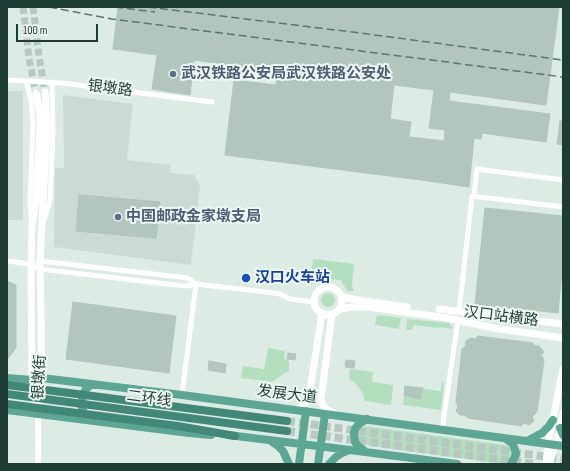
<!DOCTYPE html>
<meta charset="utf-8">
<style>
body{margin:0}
#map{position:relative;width:570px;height:471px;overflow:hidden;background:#ddebe5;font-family:"Sofia Sans Condensed",sans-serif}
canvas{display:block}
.frame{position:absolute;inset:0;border:8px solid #1d3c34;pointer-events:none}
.scale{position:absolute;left:16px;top:24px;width:82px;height:18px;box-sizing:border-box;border:2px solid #1d3c34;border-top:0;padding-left:5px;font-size:12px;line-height:14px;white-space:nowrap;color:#1d3c34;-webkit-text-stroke:3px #eef7f3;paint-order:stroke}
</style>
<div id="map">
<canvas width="570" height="471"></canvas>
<div class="frame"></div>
<div class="scale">100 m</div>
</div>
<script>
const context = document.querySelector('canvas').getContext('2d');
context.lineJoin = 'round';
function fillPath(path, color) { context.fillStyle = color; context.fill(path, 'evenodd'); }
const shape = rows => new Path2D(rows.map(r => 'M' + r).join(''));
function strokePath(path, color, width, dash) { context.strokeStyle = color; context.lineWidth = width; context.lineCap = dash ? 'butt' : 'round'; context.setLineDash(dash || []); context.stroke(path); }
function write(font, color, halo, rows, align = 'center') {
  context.font = font + ' "Sofia Sans Condensed","Noto Sans SC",sans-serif'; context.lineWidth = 4; context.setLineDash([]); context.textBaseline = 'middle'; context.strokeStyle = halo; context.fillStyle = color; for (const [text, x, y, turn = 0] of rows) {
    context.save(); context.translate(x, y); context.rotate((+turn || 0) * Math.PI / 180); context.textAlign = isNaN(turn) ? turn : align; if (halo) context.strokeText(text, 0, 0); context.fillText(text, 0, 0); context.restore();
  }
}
fillPath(shape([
 [7,91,23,91,23,220,7,220],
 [63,95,133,104,127,160,171,165,170,173,194,175,200,185,191,265,54,247,55,168,64,168]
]), '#cbdbd4');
fillPath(shape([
 [313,259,354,264,352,286,354,291,347,291,341,280,320,278,311,285,306,285,311,279],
 '321 300a7 7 0 1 1 14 0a7 7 0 1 1-14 0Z',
 [377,315,401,318,399,329,375,325],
 [407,319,449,323,452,327,452,329,439,327,439,328,413,325,412,330,406,330],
 [268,348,285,351,284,359,289,361,289,371,283,374,272,382,241,378,243,366,264,369],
 [350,369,373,372,372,382,393,385,391,405,365,401,362,392,357,385,349,378],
 [442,381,444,383,441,410,403,405,404,397,422,399,423,389,441,391],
 [366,426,505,445,511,447,514,455,508,463,503,464,364,445,359,441,357,433,359,429]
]), '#b3dfbf');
const building = shape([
 [118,7,559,7,546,105,450,92,449,101,550,114,546,142,482,133,481,139,474,138,469,187,421,180,225,155,234,80,276,85,278,71,194,60,190,95,152,89,157,55,113,49,118,7],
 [394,85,434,90,429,128,445,130,444,141,409,137,411,122,390,119,394,85],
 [560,121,563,121,563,145,557,144,560,121],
 [79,195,160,202,156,238,76,231,79,195],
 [485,208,563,216,563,260,558,313,475,304,485,208],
 [7,281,16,285,16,348,7,360,7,281],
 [73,302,176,316,169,373,66,359,73,302],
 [478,336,533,343,535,346,539,346,544,352,541,355,544,360,537,412,532,417,534,421,529,425,524,423,521,426,468,418,465,415,460,415,456,411,458,406,456,402,462,349,466,346,465,342,470,338,475,339,478,336],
 [288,353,296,354,295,360,287,359,288,353],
 [346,360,355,361,354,368,345,367,346,360],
 [209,361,226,364,225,373,208,370,209,361],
 [405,386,423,388,421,399,404,396,405,386]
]);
fillPath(building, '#b2c6be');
strokePath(building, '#afc5bc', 1);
strokePath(shape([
 [23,7,29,58,36,93],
 [33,7,39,56,45,92]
]), '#b7c8c2', 7, [7, 3.5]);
strokePath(shape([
 [287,421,563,459],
 [287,431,534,464]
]), '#b7c8c2', 8, [8, 4]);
strokePath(shape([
 [7,80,62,83,212,102],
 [26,81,31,99,33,124,30,200,31,217],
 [474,196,477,169,563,180],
 [44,220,50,201,53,131,52,82],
 [7,261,31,264,40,269,167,284,187,286,196,284,266,292,280,294,290,299,314,302],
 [38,261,40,261,188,278,196,284],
 [459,312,472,196,563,207],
 [182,395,196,284],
 [442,430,458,320]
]), '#fff', 5);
strokePath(shape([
 [38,413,38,464]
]), '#fff', 6);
strokePath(shape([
 [36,93,40,115,40,128,36,201,32,226,31,264,32,380,36,403],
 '314 301a14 14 0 1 1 28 0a14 14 0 1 1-28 0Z',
 [342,297,364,301,407,307],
 [340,309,352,307,368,307,447,318,493,328,563,338],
 [439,309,563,324],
 [332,314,321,399,322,404,325,408,337,415],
 [296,410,303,406,307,401,309,397,322,313],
 [38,413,42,378,40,261,43,202,47,127,45,92],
 [546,464,548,444,563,369],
 [549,464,558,438,563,413]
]), '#fff', 7);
strokePath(shape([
 [7,378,32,380,42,378,182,395,325,414,563,446],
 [7,410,189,433,211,435],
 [87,419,82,408,82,401,83,394,86,389,92,384],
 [560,428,563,435],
 [228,435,350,450,457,464],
 [506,439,513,444,516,453,515,457,511,464],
 [271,441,278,446,283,451,289,464],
 [527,441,542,433,549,426,553,420],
 [366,452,358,446,355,442,354,433,355,429,358,425,362,422,367,419],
 [299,464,306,411],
 [318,464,325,414],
 [329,464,336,457,342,453,349,450]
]), '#5da693', 8);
strokePath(shape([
 [7,385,287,421],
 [7,394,287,431],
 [7,404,178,426,235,436]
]), '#428878', 8);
strokePath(shape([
 [49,7,112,19,563,77],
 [115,7,155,12],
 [148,7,360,33,563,60]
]), '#57786f', 1.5, [8, 4]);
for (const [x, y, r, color] of [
 [173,74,4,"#5c6f8a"],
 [118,217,4,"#5c6f8a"],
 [246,278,5,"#1a4fb4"]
]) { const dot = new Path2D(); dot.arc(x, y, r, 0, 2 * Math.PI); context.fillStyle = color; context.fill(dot); strokePath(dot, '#eef7f3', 1.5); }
write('bold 15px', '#4e5e75', '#eef7f3', [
 ["武汉铁路公安局武汉铁路公安处",181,74],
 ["中国邮政金家墩支局",126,217]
], 'left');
write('15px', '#1d3c34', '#eef7f3', [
 ["银墩路",110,89,7],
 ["汉口站横路",501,317,7],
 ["银墩街",40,377,-87],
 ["发展大道",287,395,7],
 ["二环线",149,399,7]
]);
write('bold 15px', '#164399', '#eef7f3', [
 ["汉口火车站",255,278]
], 'left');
</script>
